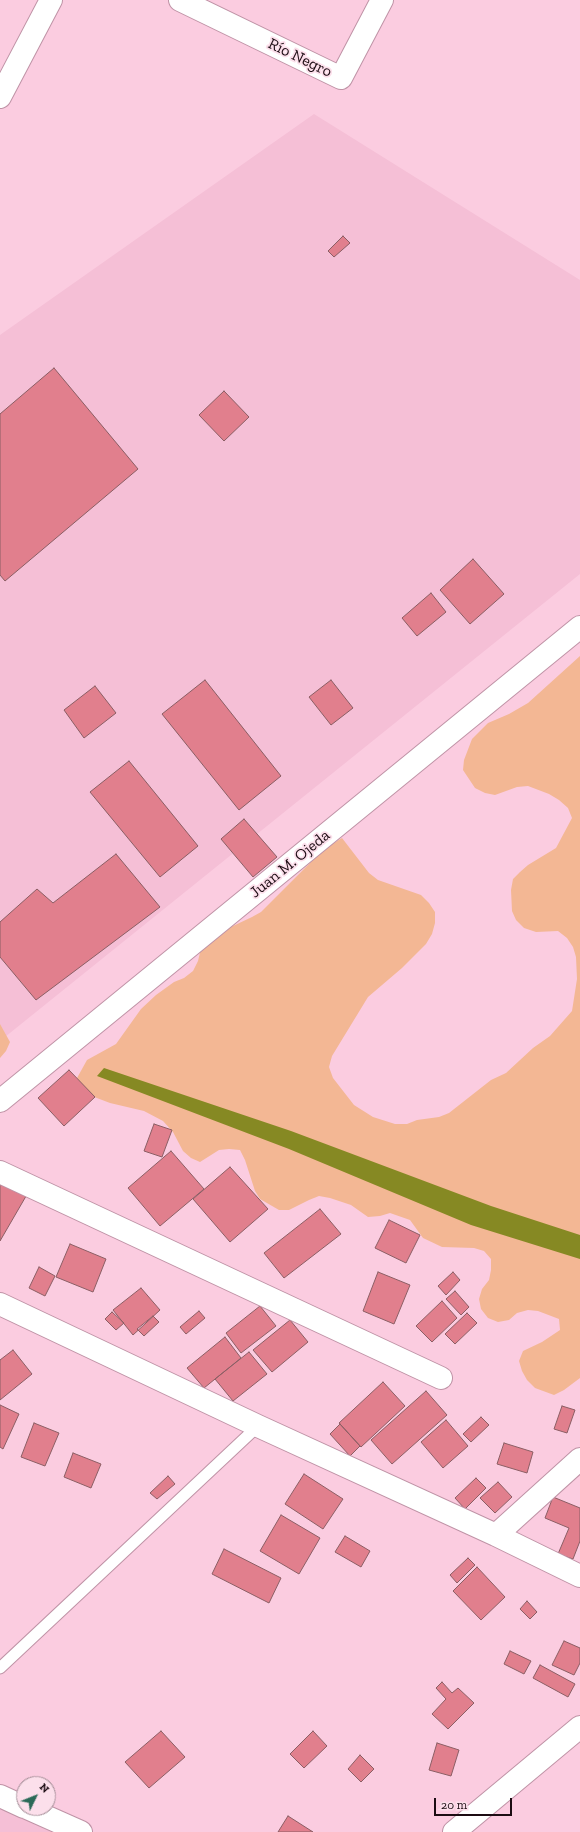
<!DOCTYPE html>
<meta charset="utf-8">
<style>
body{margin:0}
#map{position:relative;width:580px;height:1832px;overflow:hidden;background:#fbcce0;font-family:"Zilla Slab",serif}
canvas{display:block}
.north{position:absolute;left:16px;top:1776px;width:40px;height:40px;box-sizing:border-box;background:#fcdfeb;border:1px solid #a28b95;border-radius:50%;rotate:47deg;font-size:11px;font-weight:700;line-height:16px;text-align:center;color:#1c0c13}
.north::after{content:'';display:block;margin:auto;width:14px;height:18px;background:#2b6a58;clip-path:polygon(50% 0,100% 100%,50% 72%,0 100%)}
.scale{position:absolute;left:434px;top:1798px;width:78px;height:18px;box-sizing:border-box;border:2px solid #1c0c13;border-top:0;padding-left:5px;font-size:12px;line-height:14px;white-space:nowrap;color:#1c0c13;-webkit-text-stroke:3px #fcdfeb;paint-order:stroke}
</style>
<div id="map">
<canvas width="580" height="1832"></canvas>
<div class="north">N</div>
<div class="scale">20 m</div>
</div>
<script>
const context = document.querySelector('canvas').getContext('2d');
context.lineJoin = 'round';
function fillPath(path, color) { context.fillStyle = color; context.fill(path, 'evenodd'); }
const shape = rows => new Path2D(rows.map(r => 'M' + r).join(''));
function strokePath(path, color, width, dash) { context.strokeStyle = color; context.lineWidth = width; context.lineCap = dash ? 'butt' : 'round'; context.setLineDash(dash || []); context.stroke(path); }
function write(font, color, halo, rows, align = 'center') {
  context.font = font + ' "Zilla Slab",serif'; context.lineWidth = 3.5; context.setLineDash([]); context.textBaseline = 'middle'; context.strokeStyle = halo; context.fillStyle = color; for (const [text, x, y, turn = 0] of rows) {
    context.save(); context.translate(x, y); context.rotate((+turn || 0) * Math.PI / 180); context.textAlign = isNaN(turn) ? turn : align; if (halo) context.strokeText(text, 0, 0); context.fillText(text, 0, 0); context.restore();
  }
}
fillPath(shape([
 [314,114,580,280,580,574,0,1041,0,335],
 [0,1800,67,1832,0,1832]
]), '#f5bfd6');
fillPath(shape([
 [580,656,580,1378,564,1390,554,1395,535,1388,527,1380,522,1371,519,1361,523,1351,542,1342,560,1330,559,1319,538,1311,528,1310,517,1313,509,1320,498,1322,488,1318,481,1309,479,1299,482,1289,489,1280,491,1270,491,1259,484,1251,474,1248,442,1247,423,1238,410,1220,390,1213,380,1216,368,1217,351,1205,330,1198,319,1196,309,1200,289,1210,279,1210,260,1199,255,1191,245,1160,240,1150,229,1149,219,1150,200,1162,191,1158,183,1151,173,1132,163,1121,144,1111,110,1103,89,1095,82,1088,77,1078,87,1060,116,1044,141,1009,156,995,174,982,184,978,193,971,198,961,203,940,222,928,233,926,252,917,261,912,324,849,342,838,369,873,378,880,421,895,429,903,435,912,435,923,432,934,426,944,402,968,368,997,332,1056,329,1067,333,1078,354,1105,373,1117,395,1124,407,1124,417,1120,439,1117,449,1113,491,1080,506,1073,533,1048,550,1036,572,1011,577,979,576,957,573,947,567,938,558,931,536,932,524,928,516,920,512,911,511,890,513,879,520,872,528,865,556,848,572,818,568,808,559,800,549,794,528,786,517,787,495,795,485,793,475,788,463,770,464,760,472,739,488,723,509,714,528,703],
 [0,1024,10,1042,6,1051,0,1058]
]), '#f3b794');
fillPath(shape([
 [104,1068,291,1131,491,1206,580,1235,580,1259,471,1225,289,1149,97,1076]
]), '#868923');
const building = shape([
 [343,236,350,243,334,257,328,251,343,236],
 [54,368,138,469,5,581,0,575,0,414,54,368],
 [224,391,249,417,224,441,199,415,224,391],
 [473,559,504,594,470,624,440,590,473,559],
 [431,593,446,612,417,636,402,618,431,593],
 [205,680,281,776,239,810,162,714,205,680],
 [331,680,353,708,331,725,309,697,331,680],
 [95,686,116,713,84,738,64,710,95,686],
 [129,761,198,846,160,877,90,792,129,761],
 [244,819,277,857,253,877,221,839,244,819],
 [116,854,160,907,36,1000,0,957,0,922,37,889,53,903,116,854],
 [69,1070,95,1097,64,1126,38,1098,69,1070],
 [154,1124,172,1130,162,1157,144,1151,154,1124],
 [171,1151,204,1189,160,1226,128,1188,171,1151],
 [230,1167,268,1209,230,1242,193,1199,230,1167],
 [0,1174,29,1191,0,1241,0,1174],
 [320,1209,341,1234,284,1278,264,1253,320,1209],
 [389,1220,420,1235,406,1263,375,1248,389,1220],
 [70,1244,106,1259,93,1292,56,1277,70,1244],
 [39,1267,55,1276,45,1296,29,1288,39,1267],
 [378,1272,410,1285,394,1324,363,1311,378,1272],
 [453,1272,460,1280,446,1295,438,1286,453,1272],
 [141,1288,160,1310,133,1335,113,1310,141,1288],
 [455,1291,469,1307,461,1315,446,1299,455,1291],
 [442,1301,457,1318,432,1342,416,1326,442,1301],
 [260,1306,276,1326,241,1353,226,1333,260,1306],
 [199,1311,205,1318,186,1334,180,1327,199,1311],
 [112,1312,124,1323,116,1330,105,1319,112,1312],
 [467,1313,477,1323,455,1344,445,1334,467,1313],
 [153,1316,159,1322,144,1336,137,1329,153,1316],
 [290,1320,308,1342,272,1372,253,1350,290,1320],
 [225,1337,241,1358,204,1388,187,1368,225,1337],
 [13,1350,32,1374,0,1400,0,1360,13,1350],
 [249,1352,267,1374,233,1401,215,1379,249,1352],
 [383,1382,405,1406,361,1447,339,1423,383,1382],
 [426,1391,447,1415,392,1464,371,1440,426,1391],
 [0,1405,19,1414,3,1449,0,1447,0,1405],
 [562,1406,575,1410,567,1433,554,1429,562,1406],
 [481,1417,489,1425,471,1442,463,1434,481,1417],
 [446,1420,468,1446,443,1468,421,1442,446,1420],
 [34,1423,59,1433,45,1466,21,1457,34,1423],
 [340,1424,360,1446,350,1456,330,1434,340,1424],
 [504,1443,533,1452,527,1473,497,1464,504,1443],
 [73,1453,101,1464,91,1488,64,1477,73,1453],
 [304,1474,343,1499,323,1529,285,1504,304,1474],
 [168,1476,175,1484,157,1499,150,1493,168,1476],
 [476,1478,486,1488,465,1509,455,1498,476,1478],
 [498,1482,512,1497,495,1513,480,1498,498,1482],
 [553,1497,580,1508,580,1541,573,1559,558,1554,569,1528,545,1518,553,1497],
 [281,1515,320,1538,299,1574,260,1551,281,1515],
 [345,1536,370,1551,361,1567,335,1552,345,1536],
 [224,1549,281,1578,269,1603,212,1574,224,1549],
 [468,1558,475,1565,457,1583,450,1575,468,1558],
 [477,1567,505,1597,481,1620,453,1591,477,1567],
 [527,1601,537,1612,530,1619,520,1609,527,1601],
 [564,1641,580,1648,580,1663,574,1675,552,1665,564,1641],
 [510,1651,531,1661,524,1674,504,1664,510,1651],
 [540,1665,575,1684,568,1697,533,1678,540,1665],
 [442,1682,452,1693,458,1688,474,1703,448,1729,432,1714,446,1699,436,1688,442,1682],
 [161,1731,185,1757,149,1788,125,1762,161,1731],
 [313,1731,327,1746,304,1768,290,1754,313,1731],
 [437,1743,459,1750,451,1776,429,1770,437,1743],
 [360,1755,374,1769,361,1782,348,1769,360,1755],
 [288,1816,313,1832,278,1832,288,1816]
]);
fillPath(building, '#e17f8d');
strokePath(building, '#8b5e64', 1);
const service = shape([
 [0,1668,258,1426]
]);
const minor = shape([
 [180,0,341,78,382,0],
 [0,97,51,0],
 [0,1101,580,627],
 [0,1172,441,1378],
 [0,1304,258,1426,496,1535,580,1576],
 [496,1535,580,1459],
 [0,1796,24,1807],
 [27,1808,81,1832],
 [454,1832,580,1727]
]);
strokePath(service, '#bf93a6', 13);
strokePath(minor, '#bf93a6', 24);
strokePath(service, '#fff', 11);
strokePath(minor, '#fff', 22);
write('16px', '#1c0c13', '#fcdfeb', [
 ["Río Negro",300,58,26],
 ["Juan M. Ojeda",290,864,-39]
]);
</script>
